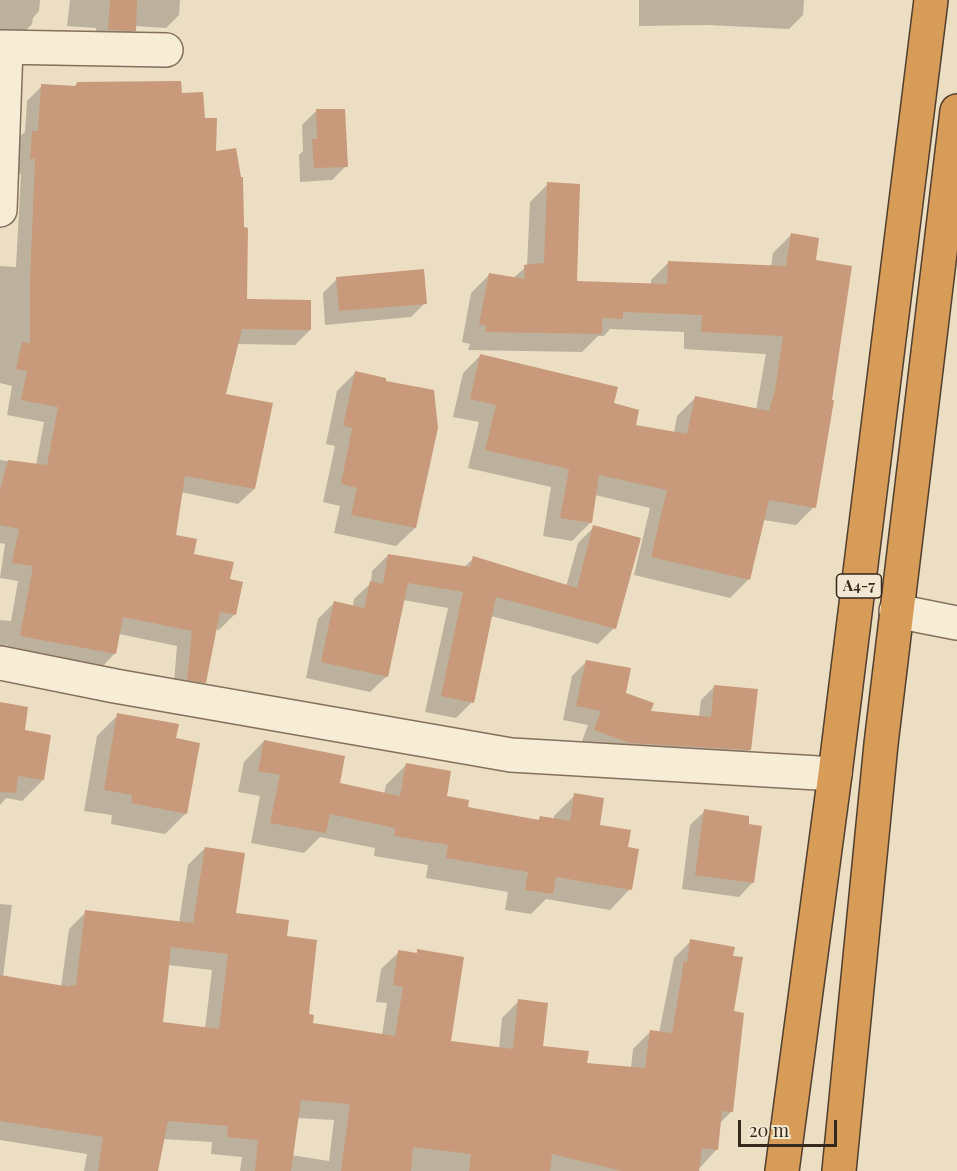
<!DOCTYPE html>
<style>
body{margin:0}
#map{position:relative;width:957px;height:1171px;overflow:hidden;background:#ebdec3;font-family:"Playfair Display",serif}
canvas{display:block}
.scale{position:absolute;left:738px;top:1120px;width:99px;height:27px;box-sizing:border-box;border:3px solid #35291e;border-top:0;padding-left:8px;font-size:18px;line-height:21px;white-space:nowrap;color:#35291e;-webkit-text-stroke:4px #f3e9d2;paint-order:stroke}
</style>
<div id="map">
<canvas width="957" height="1171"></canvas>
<div class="scale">20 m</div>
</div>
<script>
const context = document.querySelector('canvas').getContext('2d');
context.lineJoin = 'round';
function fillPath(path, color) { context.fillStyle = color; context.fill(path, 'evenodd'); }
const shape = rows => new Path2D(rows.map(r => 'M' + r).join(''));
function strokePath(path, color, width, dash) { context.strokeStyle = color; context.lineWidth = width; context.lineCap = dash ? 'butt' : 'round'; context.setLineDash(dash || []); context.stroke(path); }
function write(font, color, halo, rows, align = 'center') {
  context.font = font + ' "Playfair Display",serif'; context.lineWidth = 6; context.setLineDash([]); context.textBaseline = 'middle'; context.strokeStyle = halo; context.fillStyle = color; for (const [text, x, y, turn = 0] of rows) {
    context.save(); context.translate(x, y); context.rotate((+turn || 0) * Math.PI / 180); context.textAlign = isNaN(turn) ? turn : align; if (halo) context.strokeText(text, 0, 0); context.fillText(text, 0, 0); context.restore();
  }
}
fillPath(shape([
 [0,0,40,0,39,11,33,18,32,24,20,36,0,34],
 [70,0,180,0,179,15,166,28,135,26,134,30,121,43,96,43,96,28,67,26],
 [639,0,804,0,803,15,789,29,708,25,639,26],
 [77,84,180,94,204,119,215,153,245,300,310,330,295,345,237,344,224,395,254,489,238,504,181,492,175,537,192,555,229,580,234,615,219,630,215,629,204,682,189,697,173,694,177,646,119,634,115,653,100,669,6,651,7,644,0,651,0,620,11,621,18,581,0,578,5,544,0,543,0,460,36,465,44,422,7,415,12,386,0,383,0,266,16,267,21,174,6,173,7,147,25,132,27,101,42,86,73,87],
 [316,111,346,166,332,180,300,182,299,155,303,151,302,125],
 [548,184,575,282,651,285,651,280,669,262,771,267,773,253,791,235,814,261,814,507,796,525,763,520,748,580,730,598,634,575,650,508,595,495,590,523,572,541,543,536,551,487,468,468,479,422,453,417,463,373,481,355,612,404,634,426,674,433,677,416,695,398,756,410,766,354,684,349,684,332,610,329,604,336,598,336,582,352,468,350,470,344,462,342,471,293,490,274,512,279,527,266,530,202],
 [337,279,425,303,411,317,325,325,323,293],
 [356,372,415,528,396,546,334,533,340,506,323,502,335,446,326,444,337,391],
 [594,527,614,628,598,644,491,616,472,702,456,718,425,712,448,608,403,600,387,676,370,692,306,678,318,619,334,603,353,607,354,599,371,583,372,571,388,555,463,568,474,558,566,587,578,543],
 [586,662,649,712,699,717,701,700,715,686,750,750,736,764,581,744,588,725,563,720,572,676],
 [0,705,23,732,43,780,22,801,6,798,0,805],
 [118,715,174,739,186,813,165,834,111,824,112,815,84,811,97,736],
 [264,741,338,784,384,794,386,785,406,765,445,797,466,809,537,821,540,818,554,820,554,816,575,795,598,827,626,848,630,889,610,910,546,899,531,914,505,910,508,892,426,878,428,865,374,856,375,848,320,837,304,853,251,843,260,796,238,792,244,762],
 [705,811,753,882,739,897,682,889,690,825],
 [205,848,234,914,285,937,311,1025,382,1035,387,1003,376,1002,381,969,399,952,415,954,418,951,450,1043,499,1049,502,1018,519,1001,541,1048,586,1065,631,1068,633,1049,650,1032,659,1033,674,958,691,941,732,957,732,1111,720,1123,717,1149,697,1171,240,1171,242,1157,211,1154,212,1142,163,1139,157,1171,84,1171,87,1154,0,1140,0,1143,0,904,12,905,3,977,61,987,69,929,86,912,179,923,188,865],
 [168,965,212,970,205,1029,161,1023],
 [297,1118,334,1120,329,1161,291,1155]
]), '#0003');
fillPath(shape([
 [110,0,137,0,136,31,108,30],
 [181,81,182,93,203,92,205,118,217,118,216,151,236,148,241,177,243,177,244,227,248,228,247,299,311,300,311,330,242,329,226,394,273,403,255,489,185,476,176,535,197,539,194,554,234,562,230,579,243,582,236,615,220,612,206,683,187,680,192,631,123,617,116,654,20,636,33,566,12,563,19,529,0,525,0,490,8,460,47,465,58,407,21,400,27,371,16,369,22,342,30,343,30,281,35,159,30,159,32,131,38,131,41,84,76,86,77,82],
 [316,109,345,109,348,167,314,168,312,139,317,139],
 [547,182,580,184,577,281,667,284,668,261,786,266,791,233,819,238,816,260,852,266,832,400,834,400,816,508,769,500,750,580,651,557,667,490,599,475,592,523,560,518,569,469,485,450,496,405,470,399,480,354,618,387,614,403,639,410,636,425,687,434,695,396,769,411,775,390,783,336,701,332,702,315,623,312,623,319,602,318,602,334,485,332,487,326,479,324,489,273,525,279,524,265,544,263],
 [424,269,427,304,339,311,336,277],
 [355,371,386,378,386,381,434,390,438,428,416,528,351,515,357,488,341,484,352,428,343,426],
 [593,525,641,538,616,629,496,597,474,703,441,696,463,592,408,583,388,677,321,662,334,601,364,608,370,581,383,584,388,554,470,567,473,556,577,588],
 [586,660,631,668,626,693,654,703,651,711,711,717,714,685,758,689,751,750,630,743,594,730,601,711,576,706],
 [0,702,28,707,25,730,51,735,44,780,18,776,16,793,0,792],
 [117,713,179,724,176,738,200,743,187,814,131,803,132,795,104,790],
 [264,740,345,756,340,783,400,796,406,763,451,771,447,796,469,800,468,807,539,820,540,816,570,821,574,793,604,798,600,825,631,830,628,847,639,849,632,890,556,877,553,894,525,890,528,872,446,858,448,845,394,836,395,828,330,814,326,833,270,823,280,775,258,771],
 [704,809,749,816,749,824,762,826,754,883,695,875],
 [205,847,245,853,236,913,289,920,287,936,317,940,309,1014,314,1015,313,1023,395,1036,403,987,393,985,398,950,417,953,417,949,464,957,451,1041,513,1049,518,999,548,1003,543,1046,589,1051,587,1063,645,1068,650,1030,672,1033,684,961,687,962,690,939,735,947,733,956,743,957,734,1011,744,1013,733,1112,722,1111,718,1150,702,1148,699,1171,622,1171,552,1154,550,1171,469,1171,471,1154,413,1147,411,1171,341,1171,350,1104,301,1100,291,1171,255,1171,258,1140,227,1137,228,1126,168,1121,158,1171,98,1171,103,1137,0,1121,0,975,70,987,70,985,76,985,85,910,193,923],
 [171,947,228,954,219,1029,163,1022]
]), '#c8997a');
const minor = shape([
 [0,47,166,50],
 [0,210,6,48],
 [896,611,957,623],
 [0,663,115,686,511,755,835,774]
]);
const highway = shape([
 [782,1171,835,774,931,0],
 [839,1171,881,744,957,111]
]);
strokePath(minor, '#85705b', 36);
strokePath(highway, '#523e2f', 36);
strokePath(minor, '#f7ecd5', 33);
strokePath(highway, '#d79c57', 33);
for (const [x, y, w] of [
 [859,586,45]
]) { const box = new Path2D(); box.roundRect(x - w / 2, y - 12, w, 24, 4.5); context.fillStyle = '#f3e9d2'; context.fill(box); strokePath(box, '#35291e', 1.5); }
write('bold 15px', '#35291e', null, [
 ["A4-7",859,586]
]);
</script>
